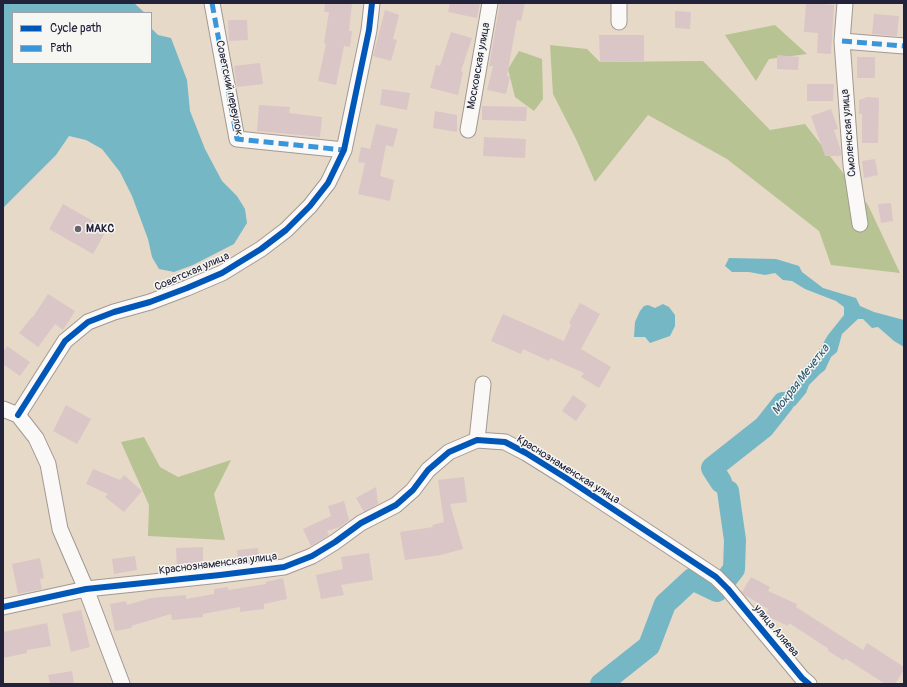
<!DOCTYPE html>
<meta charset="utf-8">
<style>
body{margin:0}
#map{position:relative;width:907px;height:687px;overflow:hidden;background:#e6d9c8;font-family:Pangolin,sans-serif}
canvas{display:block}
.frame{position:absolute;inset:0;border:4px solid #22223b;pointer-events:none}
.legend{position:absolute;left:12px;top:12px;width:140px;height:52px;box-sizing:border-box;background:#f6f6f2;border:1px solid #a1a1a9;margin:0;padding:5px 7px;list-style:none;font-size:12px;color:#22223b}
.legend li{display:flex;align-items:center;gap:8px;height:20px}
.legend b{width:20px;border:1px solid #a1a1a9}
</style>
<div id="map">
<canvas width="907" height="687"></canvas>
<div class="frame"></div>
<ul class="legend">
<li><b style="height:5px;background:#0057b8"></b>Cycle path</li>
<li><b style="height:5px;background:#3b95d9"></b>Path</li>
</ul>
</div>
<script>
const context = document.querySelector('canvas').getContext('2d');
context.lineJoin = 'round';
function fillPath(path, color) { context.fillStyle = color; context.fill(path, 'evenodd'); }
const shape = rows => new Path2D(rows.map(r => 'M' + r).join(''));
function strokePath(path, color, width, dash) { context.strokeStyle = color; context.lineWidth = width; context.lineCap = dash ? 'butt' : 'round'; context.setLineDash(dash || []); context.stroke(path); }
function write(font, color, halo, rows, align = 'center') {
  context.font = font + ' Pangolin,sans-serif'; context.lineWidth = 3; context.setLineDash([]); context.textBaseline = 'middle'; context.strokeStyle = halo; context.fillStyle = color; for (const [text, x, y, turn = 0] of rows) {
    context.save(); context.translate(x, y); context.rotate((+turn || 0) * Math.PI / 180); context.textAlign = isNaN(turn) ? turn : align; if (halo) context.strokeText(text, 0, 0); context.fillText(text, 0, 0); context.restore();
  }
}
fillPath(shape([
 [775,25,807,54,769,59,756,81,725,35],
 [550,45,587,49,600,62,703,61,770,130,805,124,868,205,900,273,831,265,819,231,727,159,648,115,595,182,577,141,553,94],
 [519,51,542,59,543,99,534,111,515,97,508,69],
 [144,437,160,467,178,477,231,460,214,494,225,540,148,536,149,505,121,442]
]), '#b7c392');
fillPath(shape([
 [3,3,134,3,145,13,13,13,13,63,151,63,151,28,158,35,171,38,187,80,190,111,205,149,222,181,237,196,245,209,247,223,234,244,193,265,174,272,159,269,152,257,148,239,132,196,120,172,102,149,86,140,69,136,56,155,3,208],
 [729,258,776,259,799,266,802,272,823,288,856,298,860,306,874,312,904,320,904,347,894,341,878,327,872,328,863,319,858,319,842,334,837,352,831,357,825,370,820,374,809,385,806,393,795,406,790,407,784,412,773,426,767,429,762,422,779,398,797,379,805,367,821,347,828,335,844,315,844,307,836,301,805,289,792,281,783,280,775,273,765,275,749,272,732,272,725,266],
 [663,304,669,307,675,315,675,326,670,336,650,343,645,337,634,337,635,322,640,311,644,306,648,305,655,308]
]), '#76b7c6');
strokePath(shape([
 [721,482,712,468,764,427,783,403],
 [601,684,649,646,665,604,692,579,717,591,734,569,735,540,728,491]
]), '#76b7c6', 22);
fillPath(shape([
 [325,3,352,3,349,31,352,31,350,47,344,46,336,85,318,81,326,44,324,43,329,12,324,12],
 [450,3,480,3,477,18,448,12],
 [500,3,525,3,521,21,517,20,507,76,510,77,506,94,487,90,493,66,489,66],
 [806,3,834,5,831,54,817,53,818,33,804,32],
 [385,10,399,15,393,39,397,40,391,61,373,56],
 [675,11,691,12,690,29,675,28],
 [874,14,899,16,897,36,872,34],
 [228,20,247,20,248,40,229,41],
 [451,32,472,38,461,71,463,72,458,95,430,88,436,65,440,66],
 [599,35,644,35,644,61,600,62],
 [777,55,799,57,798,70,777,69],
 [857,57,875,57,875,78,857,78],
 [260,63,263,84,237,87,234,66],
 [807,84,834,84,833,101,807,101],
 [382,89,410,93,407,110,380,105],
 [867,97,879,98,878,143,862,143,862,114,859,114,859,100],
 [259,105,290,107,289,113,322,117,320,137,257,131],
 [482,106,527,107,526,121,482,120],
 [831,109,838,129,834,130,841,151,841,156,825,156,811,116],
 [435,111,457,115,457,132,433,128],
 [376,124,398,129,393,147,386,145,380,176,394,180,390,201,358,194,365,163,358,162,361,147,370,149],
 [484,137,526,139,525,158,483,156],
 [875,159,878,175,864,178,862,161],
 [891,203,893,221,881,223,878,204],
 [63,204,107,229,93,254,49,229],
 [48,294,75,311,63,330,55,324,38,347,19,333,32,317,33,317],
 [580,303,600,314,581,349,611,367,599,388,581,377,584,373,550,358,549,361,523,349,521,354,491,341,503,314,564,341,571,325,569,323],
 [7,346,30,362,20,376,3,364,3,352],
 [573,395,587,405,576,421,562,411],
 [66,405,91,419,77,444,53,431],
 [93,469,120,480,124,475,142,491,124,512,105,497,108,494,86,484],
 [464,477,467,502,450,504,463,549,441,555,405,560,400,532,433,527,432,525,444,522,438,480],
 [376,487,378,504,364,512,356,498],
 [344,501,349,520,340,527,327,531,329,535,311,546,303,529,331,516,328,506],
 [203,547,203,568,177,570,176,548],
 [258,548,259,561,238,564,237,550],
 [369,553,373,580,341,585,344,595,321,599,316,575,343,569,341,557],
 [135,556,137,570,114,574,112,559],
 [40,558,44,578,40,579,42,589,18,594,12,564],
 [751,577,770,587,768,591,797,604,796,607,863,650,867,643,904,667,904,670,895,684,885,684,845,658,844,661,827,650,829,649,789,623,788,626,765,615,768,609,745,595,742,592],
 [283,578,287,599,264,604,264,609,240,612,240,607,203,614,203,617,172,620,171,614,131,626,132,628,115,631,110,604,126,601,127,605,151,598,186,595,186,599,214,594,214,589,228,587,228,590,266,584,266,582],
 [81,610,90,647,71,652,62,614],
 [47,623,51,646,27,650,27,653,3,658,3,632],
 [72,671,74,684,50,684,48,675]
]), '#dac6c7');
const minor = shape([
 [212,3,237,139,344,150],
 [619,3,619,22],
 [845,3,842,41,851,165,860,224],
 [842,41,904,46],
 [468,130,490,3],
 [3,409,18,415,36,438,48,464,60,529,86,589,122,684],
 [18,415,65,341,88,322,114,312,150,302,187,288,222,273,261,249,286,230,310,206,328,183,344,150,369,30,372,3],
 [477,440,483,384],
 [3,607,86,589,220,575,284,567,312,556,335,542,361,523,396,505,413,490,428,470,449,452,477,440,505,442,526,453,566,478,716,577,728,589,802,678,809,684]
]);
strokePath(minor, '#a19993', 17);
strokePath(minor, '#fbf9f7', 15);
strokePath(shape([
 [212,3,237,139,344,150],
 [842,41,904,46]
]), '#3b95d9', 5, [10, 5]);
strokePath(shape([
 [18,415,65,341,88,322,114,312,150,302,187,288,222,273,261,249,286,230,310,206,328,183,344,150,369,30,372,3],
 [3,607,86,589,220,575,284,567,312,556,335,542,361,523,396,505,413,490,428,470,449,452,477,440,505,442,526,453,566,478,716,577,728,589,802,678,809,684]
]), '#0057b8', 6);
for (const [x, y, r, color] of [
 [78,229,4,"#67626c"]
]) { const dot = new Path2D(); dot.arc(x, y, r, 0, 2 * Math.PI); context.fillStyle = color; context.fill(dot); strokePath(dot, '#f6f6f2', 1.5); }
write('11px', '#22223b', '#f6f6f2', [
 ["Московская улица",479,66,-80],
 ["Советский переулок",229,88,78],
 ["Смоленская улица",849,133,-95],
 ["Советская улица",192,272,-24],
 ["Краснознаменская улица",568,470,32],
 ["Краснознаменская улица",218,564,-7],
 ["улица Аляева",776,631,50]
]);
write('bold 11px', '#22223b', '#f6f6f2', [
 ["МАКС",86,229]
], 'left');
write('italic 12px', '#305872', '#f6f6f2', [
 ["Мокрая Мечетка",801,380,-52]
]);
</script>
